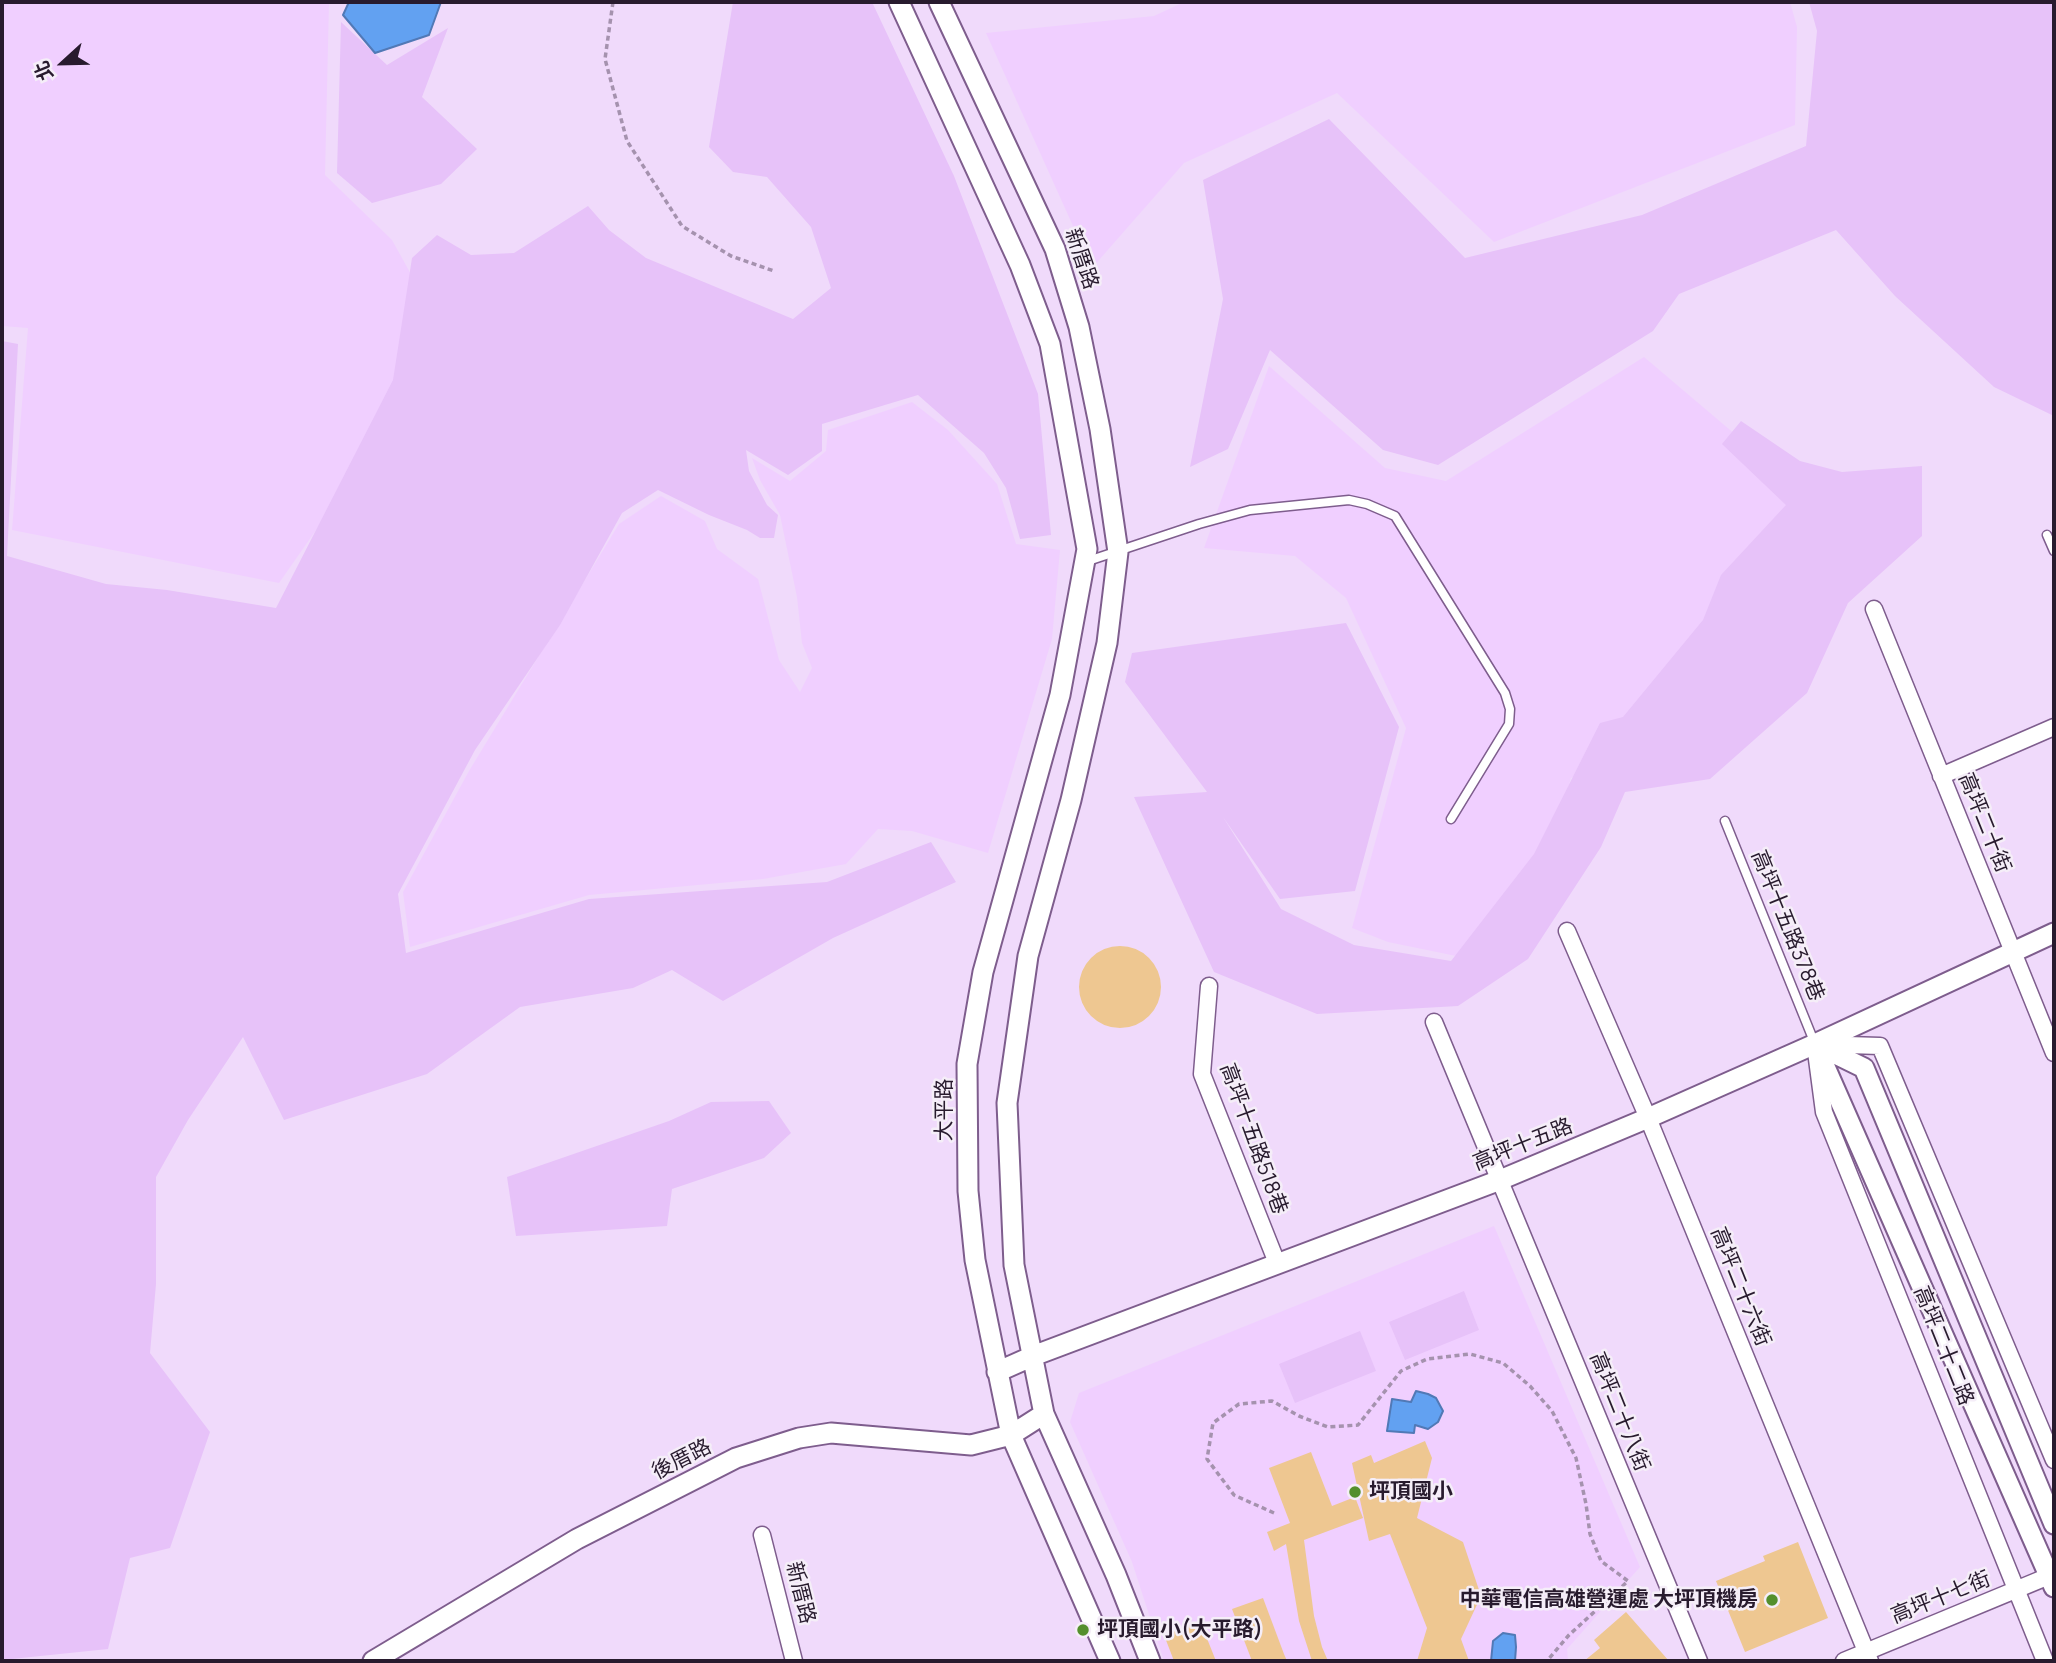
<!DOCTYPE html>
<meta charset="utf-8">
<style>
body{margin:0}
#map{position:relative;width:2056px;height:1663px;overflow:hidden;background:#f0dafb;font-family:Manrope,"Noto Sans TC",sans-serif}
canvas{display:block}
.frame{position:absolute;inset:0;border:4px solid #281b2e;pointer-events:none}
.north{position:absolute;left:28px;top:28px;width:70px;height:70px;-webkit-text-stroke:5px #f5eef8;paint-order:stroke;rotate:248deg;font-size:19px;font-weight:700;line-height:28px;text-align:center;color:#281b2e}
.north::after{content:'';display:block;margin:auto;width:24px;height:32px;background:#281b2e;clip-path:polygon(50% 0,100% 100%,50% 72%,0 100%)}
</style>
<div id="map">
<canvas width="2056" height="1663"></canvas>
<div class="frame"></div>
<div class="north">北</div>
</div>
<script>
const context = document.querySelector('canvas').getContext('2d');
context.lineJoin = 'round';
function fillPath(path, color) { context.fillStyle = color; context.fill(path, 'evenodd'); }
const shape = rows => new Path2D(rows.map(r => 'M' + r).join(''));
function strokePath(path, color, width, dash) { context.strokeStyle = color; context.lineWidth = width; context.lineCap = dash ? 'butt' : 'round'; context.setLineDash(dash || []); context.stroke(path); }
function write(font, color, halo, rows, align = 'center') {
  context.font = font + ' Manrope,"Noto Sans TC",sans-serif'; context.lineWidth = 5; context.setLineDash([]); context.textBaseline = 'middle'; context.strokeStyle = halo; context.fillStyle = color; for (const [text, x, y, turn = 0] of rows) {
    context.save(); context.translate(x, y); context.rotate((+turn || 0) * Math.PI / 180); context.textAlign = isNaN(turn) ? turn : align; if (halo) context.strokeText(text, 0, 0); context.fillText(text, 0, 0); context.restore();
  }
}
fillPath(shape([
 [2,2,329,2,325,175,392,240,453,350,356,473,279,583,12,530,28,328,2,326],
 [1184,2,1790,2,1797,27,1795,125,1494,242,1337,93,1184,163,1092,268,986,33,1154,16],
 [1644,357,1815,502,1610,756,1571,778,1555,833,1461,957,1388,942,1352,928,1406,728,1346,598,1295,556,1204,548,1269,366,1385,468,1446,481],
 [912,402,948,430,997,484,1016,544,1060,550,1052,639,988,853,912,831,878,829,846,864,763,879,589,895,410,947,403,892,469,771,619,524,661,496,705,521,717,549,758,579,779,660,800,692,812,668,802,643,797,597,780,515,760,480,752,458,790,481,826,451,828,430],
 [1494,1226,1640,1567,1567,1649,1568,1661,1164,1661,1132,1562,1070,1422,1079,1393]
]), '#f0cfff');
fillPath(shape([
 [733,2,872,2,954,176,1038,394,1051,535,1020,539,1006,488,984,453,918,395,822,424,822,451,788,475,746,450,749,471,767,505,778,515,774,538,760,538,747,530,709,515,658,490,622,513,560,625,475,750,398,894,406,953,589,899,827,882,931,842,956,882,833,938,723,1001,672,970,633,988,520,1007,427,1074,284,1120,243,1037,188,1120,156,1177,156,1284,150,1353,210,1432,170,1548,130,1558,108,1649,2,1660,2,341,18,344,7,556,106,584,167,590,276,608,393,380,412,258,437,235,471,255,514,253,588,206,609,230,646,258,793,319,831,288,811,227,767,177,733,172,709,147],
 [1809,2,2054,2,2054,416,1994,387,1895,296,1836,230,1679,294,1653,331,1438,465,1383,450,1270,350,1228,449,1190,467,1223,299,1203,180,1329,119,1465,258,1642,215,1806,146,1817,31],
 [341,22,387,65,448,28,422,97,477,149,441,184,372,203,337,173],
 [1741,421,1800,461,1842,472,1922,466,1922,536,1848,603,1807,693,1710,779,1625,792,1601,847,1528,959,1458,1006,1317,1014,1214,972,1134,797,1207,792,1125,682,1132,653,1346,623,1399,727,1355,891,1280,899,1223,817,1281,909,1354,945,1451,961,1534,854,1600,723,1623,717,1703,620,1721,575,1786,505,1722,444],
 [769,1101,791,1133,764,1158,672,1189,667,1226,516,1236,507,1177,669,1121,711,1102],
 [1464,1291,1479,1330,1405,1360,1389,1322],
 [1360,1331,1376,1371,1295,1403,1279,1364]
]), '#e7c2f9');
const water = shape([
 [349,2,441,2,429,35,375,53,343,15,349,2],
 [1416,1391,1428,1394,1436,1398,1443,1411,1438,1422,1428,1429,1415,1425,1414,1433,1387,1431,1392,1399,1411,1402,1416,1391],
 [1503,1633,1515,1635,1516,1647,1515,1661,1491,1661,1493,1641,1503,1633]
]);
fillPath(water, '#62a1f1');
strokePath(water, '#5179b6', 2);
fillPath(shape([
 '1079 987a41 41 0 1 1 82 0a41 41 0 1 1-82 0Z',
 [1425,1441,1432,1458,1417,1518,1463,1542,1481,1596,1461,1639,1469,1661,1417,1661,1427,1628,1390,1534,1369,1541,1352,1463,1371,1455,1374,1463],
 [1311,1452,1332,1506,1355,1497,1363,1518,1304,1540,1314,1616,1322,1647,1328,1661,1312,1661,1299,1621,1286,1544,1274,1551,1267,1532,1290,1523,1269,1468],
 [1798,1542,1828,1618,1745,1652,1716,1581,1765,1561,1763,1556],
 [1263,1598,1284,1654,1287,1661,1252,1661,1232,1609],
 [1626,1612,1669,1661,1584,1661,1600,1648,1594,1640],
 [1200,1621,1216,1661,1174,1661,1164,1635]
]), '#eec791');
const service = shape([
 [2047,535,2054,551],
 [1088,561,1199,524,1250,510,1349,500,1367,504,1395,516,1505,693,1510,709,1509,724,1451,819],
 [1725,821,1815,1044]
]);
const minor = shape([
 [1874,609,2054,1053],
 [1941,776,2054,727],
 [1567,931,1648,1118,1870,1661],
 [1209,986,1202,1074,1277,1263],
 [1434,1022,1699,1661],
 [762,1535,794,1661],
 [1844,1661,2054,1574],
 [2045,1661,1824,1112,1815,1044,1880,1046,2054,1460]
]);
const tertiary = shape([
 [899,2,1020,265,1050,344,1087,549,1060,695,983,972,967,1064,968,1191,975,1260,1011,1435,1110,1661],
 [939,2,1055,249,1079,327,1100,429,1118,552,1107,643,1071,800,1028,956,1007,1103,1014,1265,1044,1414,1116,1575,1150,1661],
 [1815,1044,2054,1587],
 [1815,1044,1864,1068,2054,1524],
 [997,1372,1033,1356,1500,1180,1648,1118,1815,1044,2054,933],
 [373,1661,577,1539,736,1458,799,1438,831,1433,971,1445,1011,1435,1044,1414]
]);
strokePath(service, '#7e5d8d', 11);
strokePath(minor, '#7e5d8d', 19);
strokePath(tertiary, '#7e5d8d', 23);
strokePath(shape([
 [613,2,605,59,627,141,682,226,731,256,774,271],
 [1274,1513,1234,1495,1207,1459,1213,1423,1239,1404,1272,1401,1299,1416,1328,1427,1358,1425,1401,1371,1427,1359,1470,1354,1503,1363,1530,1386,1552,1411,1576,1458,1586,1504,1590,1534,1601,1561,1628,1581,1569,1635,1547,1661]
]), '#a592ae', 3.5, [5, 3.5]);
strokePath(service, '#fff', 8);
strokePath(minor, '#fff', 16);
strokePath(tertiary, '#fff', 19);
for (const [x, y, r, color] of [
 [1355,1492,7,"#548f2d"],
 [1772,1600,7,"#548f2d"],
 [1083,1630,7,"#548f2d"]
]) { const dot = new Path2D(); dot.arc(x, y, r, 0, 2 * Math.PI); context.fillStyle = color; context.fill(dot); strokePath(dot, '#f5eef8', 2.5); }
write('21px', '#281b2e', '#f5eef8', [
 ["新厝路",1081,259,71],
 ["高坪二十街",1984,823,68],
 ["高坪十五路378巷",1787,926,68],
 ["大平路",945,1110,-90],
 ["高坪十五路518巷",1253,1139,70],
 ["高坪十五路",1523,1145,-22],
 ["高坪二十六街",1740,1287,68],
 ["高坪二十二路",1943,1346,68],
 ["高坪二十八街",1619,1412,68],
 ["後厝路",682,1460,-27],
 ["新厝路",800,1593,76],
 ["高坪十七街",1941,1598,-22]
]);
write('bold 21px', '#281b2e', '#f5eef8', [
 ["坪頂國小",1369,1492],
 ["中華電信高雄營運處 大坪頂機房",1758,1600,"right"],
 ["坪頂國小(大平路)",1097,1630]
], 'left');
</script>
